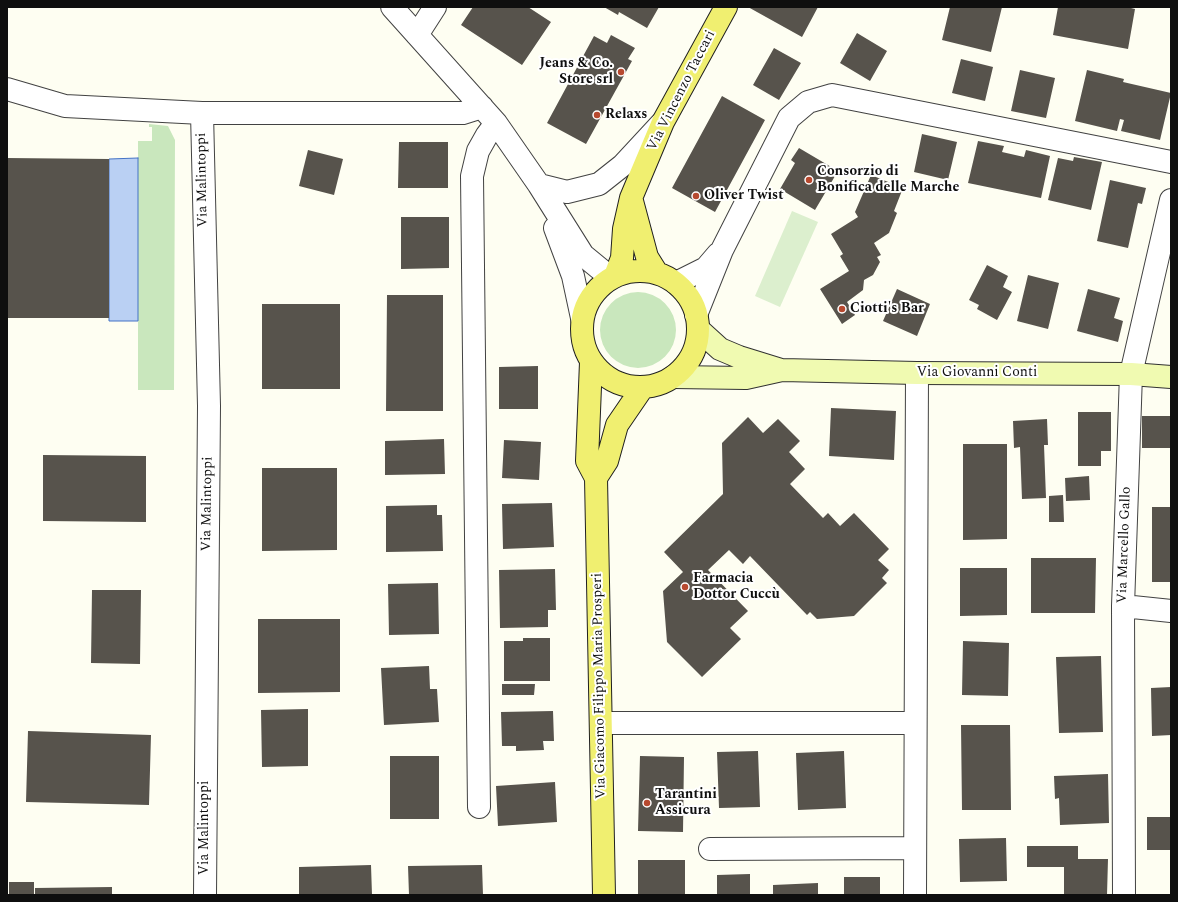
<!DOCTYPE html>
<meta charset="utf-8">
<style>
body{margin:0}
#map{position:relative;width:1178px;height:902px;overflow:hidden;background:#fefef2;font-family:Spectral,serif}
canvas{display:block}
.frame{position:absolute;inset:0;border:8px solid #0f0f0f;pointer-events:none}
</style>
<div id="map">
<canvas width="1178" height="902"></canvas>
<div class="frame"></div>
</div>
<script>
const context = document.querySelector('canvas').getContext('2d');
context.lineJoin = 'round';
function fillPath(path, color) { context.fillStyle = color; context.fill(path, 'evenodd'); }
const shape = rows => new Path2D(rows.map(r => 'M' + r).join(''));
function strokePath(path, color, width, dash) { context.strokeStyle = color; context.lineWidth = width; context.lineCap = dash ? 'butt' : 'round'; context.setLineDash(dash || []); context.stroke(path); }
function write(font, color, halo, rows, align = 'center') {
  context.font = font + ' Spectral,serif'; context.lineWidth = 4; context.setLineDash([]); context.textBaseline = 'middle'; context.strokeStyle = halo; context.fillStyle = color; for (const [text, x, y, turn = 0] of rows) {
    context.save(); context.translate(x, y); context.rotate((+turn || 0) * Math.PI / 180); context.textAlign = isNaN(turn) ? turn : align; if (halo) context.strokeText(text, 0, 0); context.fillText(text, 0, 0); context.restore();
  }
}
fillPath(shape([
 [149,124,168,126,175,140,174,390,138,390,138,141,152,141,152,127,149,127],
 '600 330a38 38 0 1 1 76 0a38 38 0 1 1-76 0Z'
]), '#c9e7bd');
fillPath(shape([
 [792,211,818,222,780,307,755,296]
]), '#dcefce');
const water = shape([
 [138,158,138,321,109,321,109,159,138,158]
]);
fillPath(water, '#bad0f3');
strokePath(water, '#4573c5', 1);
fillPath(shape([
 [473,7,528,7,551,22,522,65,461,25],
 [604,7,659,7,647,28,619,12,618,15],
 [748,7,818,7,802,37],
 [950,7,1002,7,991,52,942,40],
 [1058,7,1127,7,1135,9,1128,49,1053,35],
 [857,33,887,51,870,81,840,63],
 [611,35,635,48,628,59,632,61,586,144,547,123,594,36,607,43],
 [774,48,801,63,779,100,753,85],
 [961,59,993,67,985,101,952,93],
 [1020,70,1055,78,1046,118,1011,111],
 [1087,70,1124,79,1123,82,1171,93,1160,140,1121,131,1124,120,1120,119,1117,131,1075,121],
 [722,96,765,120,715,212,672,188],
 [922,134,957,142,948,180,914,172],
 [978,141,1004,146,1002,152,1024,157,1026,150,1050,156,1041,198,968,183],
 [399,142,448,142,448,188,398,188],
 [799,148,838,171,815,210,780,189,795,163,791,160],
 [308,150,343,159,334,195,299,186],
 [1074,157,1102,162,1091,210,1048,200,1058,158,1073,161],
 [7,158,109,159,109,318,7,318],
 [871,175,903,188,894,211,897,213,889,233,874,243,881,255,877,257,880,262,873,275,864,280,863,290,847,302,855,315,842,324,820,289,849,271,840,256,843,254,831,234,858,217,855,212],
 [1110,180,1146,188,1142,204,1138,203,1128,248,1097,241],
 [401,217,449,217,449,268,401,269],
 [987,265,1008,276,1003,287,1012,292,997,320,977,309,979,305,969,300],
 [1028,275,1059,283,1048,329,1017,321],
 [897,289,930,304,917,336,883,321],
 [1088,289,1120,298,1114,318,1123,321,1118,342,1077,331],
 [387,295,443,295,443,411,386,411],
 [262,304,340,304,340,389,262,389],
 [538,366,538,409,499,409,499,367],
 [831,408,896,411,894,460,829,456],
 [1078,412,1111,412,1111,451,1101,451,1101,466,1078,466],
 [1142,416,1171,416,1171,448,1142,448],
 [748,417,763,433,778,419,800,441,789,452,805,469,790,484,823,518,828,513,840,526,854,513,889,549,878,560,889,570,882,578,887,583,854,616,817,619,810,612,807,615,750,556,743,564,729,550,708,570,748,611,730,628,741,639,702,677,667,642,663,591,683,572,664,552,723,494,722,443],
 [1047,419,1048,445,1044,445,1046,498,1022,499,1020,447,1014,448,1013,421],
 [444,439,445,474,385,475,385,441],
 [504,440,541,442,539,480,502,478],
 [963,444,1007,444,1007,539,963,540],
 [43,455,146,456,146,522,43,521],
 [262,468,337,468,337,550,262,551],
 [1089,476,1090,500,1066,501,1065,478],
 [1063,495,1064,522,1049,522,1049,496],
 [552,503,554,547,503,549,502,504],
 [437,505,437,515,442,515,443,551,386,552,386,506],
 [1152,507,1171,507,1171,582,1152,582],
 [1031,558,1096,558,1095,613,1031,613],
 [960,568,1007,568,1007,615,960,616],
 [555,569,556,610,548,610,548,627,500,628,499,570],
 [438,583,439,634,389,635,388,584],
 [92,590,141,590,140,664,91,663],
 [258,619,340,619,340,692,258,693],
 [523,638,550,638,550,681,504,681,504,641,523,641],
 [963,641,1009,643,1008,696,962,695],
 [1101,656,1103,732,1059,733,1056,657],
 [429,666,430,689,437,689,439,722,384,725,381,668],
 [502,684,535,684,534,695,502,695],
 [1171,687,1171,735,1152,736,1151,688],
 [308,709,308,766,262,767,261,710],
 [553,711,554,741,543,741,544,750,516,751,516,746,502,746,501,712],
 [961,725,1010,725,1011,810,962,810],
 [28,731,151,735,149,805,26,802],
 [758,751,760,807,719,808,717,752],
 [844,751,846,808,798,810,796,753],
 [390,756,439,756,439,819,390,819],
 [640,756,684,757,683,832,638,831],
 [1108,774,1109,823,1060,825,1059,798,1055,799,1054,776],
 [555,782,557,822,498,826,496,786],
 [1147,817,1171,817,1171,850,1147,850],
 [1006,838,1007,881,960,882,959,839],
 [1027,846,1078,846,1078,859,1108,859,1107,895,1064,895,1064,867,1027,867],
 [638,860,685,860,685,895,638,895],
 [371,865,372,895,299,895,299,867],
 [482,865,483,895,409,895,408,866],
 [750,874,750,895,717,895,717,875],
 [844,877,880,877,880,895,844,895],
 [9,882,34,882,34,895,9,895],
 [818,883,818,895,773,895,773,885],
 [112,887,112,895,35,895,35,888]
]), '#57534c');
const street = shape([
 [392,7,496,123,539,185,583,255,611,278],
 [417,35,435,7],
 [7,89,65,106,202,113,463,113,482,107],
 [202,113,209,406,205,895],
 [539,185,567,192,599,184,623,165,661,124],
 [555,228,573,276,582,318],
 [676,283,706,268,718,254],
 [696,315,722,250,789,118,808,102,832,95,1171,162],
 [1123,606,1171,611],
 [601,723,914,723],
 [479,807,472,176,478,151,487,135,496,123],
 [710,849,915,848],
 [915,895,917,373],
 [1124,895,1123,606,1131,374,1171,200]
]);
const secondary = shape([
 [698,329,720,349,739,357,781,370],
 [673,377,746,378,782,370,917,373,1131,374,1171,377]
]);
const primary = shape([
 [632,201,647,257,657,273],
 '582 329a58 58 0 1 1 116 0a58 58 0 1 1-116 0Z',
 [615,276,622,258,624,229,631,198,663,122,726,7],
 [591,362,587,461,596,478,604,895],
 [596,478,607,461,617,425,643,387]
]);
strokePath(street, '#424242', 24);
strokePath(secondary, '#313131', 24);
strokePath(primary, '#202020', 24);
strokePath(street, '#fff', 22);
strokePath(secondary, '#f0fab1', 22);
strokePath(primary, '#f0ef70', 22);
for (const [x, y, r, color] of [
 [621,72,4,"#b7492f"],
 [597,115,4,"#b7492f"],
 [809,180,4,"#b7492f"],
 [696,196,4,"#b7492f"],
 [842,309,4,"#b7492f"],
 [685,587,4,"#b7492f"],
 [647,803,4,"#b7492f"]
]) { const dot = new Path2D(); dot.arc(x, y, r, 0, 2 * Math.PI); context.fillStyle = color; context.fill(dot); strokePath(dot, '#fff', 1.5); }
write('bold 14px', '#0f0f0f', '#fff', [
 ["Jeans & Co.",613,64,"right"],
 ["Store srl",613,80,"right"],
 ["Relaxs",605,115],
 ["Consorzio di",817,172],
 ["Bonifica delle Marche",817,188],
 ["Oliver Twist",704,196],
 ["Ciotti's Bar",850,309],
 ["Farmacia",693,579],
 ["Dottor Cuccù",693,595],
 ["Tarantini",655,795],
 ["Assicura",655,811]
], 'left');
write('14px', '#0f0f0f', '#fff', [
 ["Via Vincenzo Taccari",682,91,-63],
 ["Via Malintoppi",203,180,-91],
 ["Via Giovanni Conti",977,373],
 ["Via Malintoppi",208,504,-89],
 ["Via Marcello Gallo",1125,545,-88],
 ["Via Giacomo Filippo Maria Prosperi",600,686,-91],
 ["Via Malintoppi",205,828,-90]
]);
</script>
